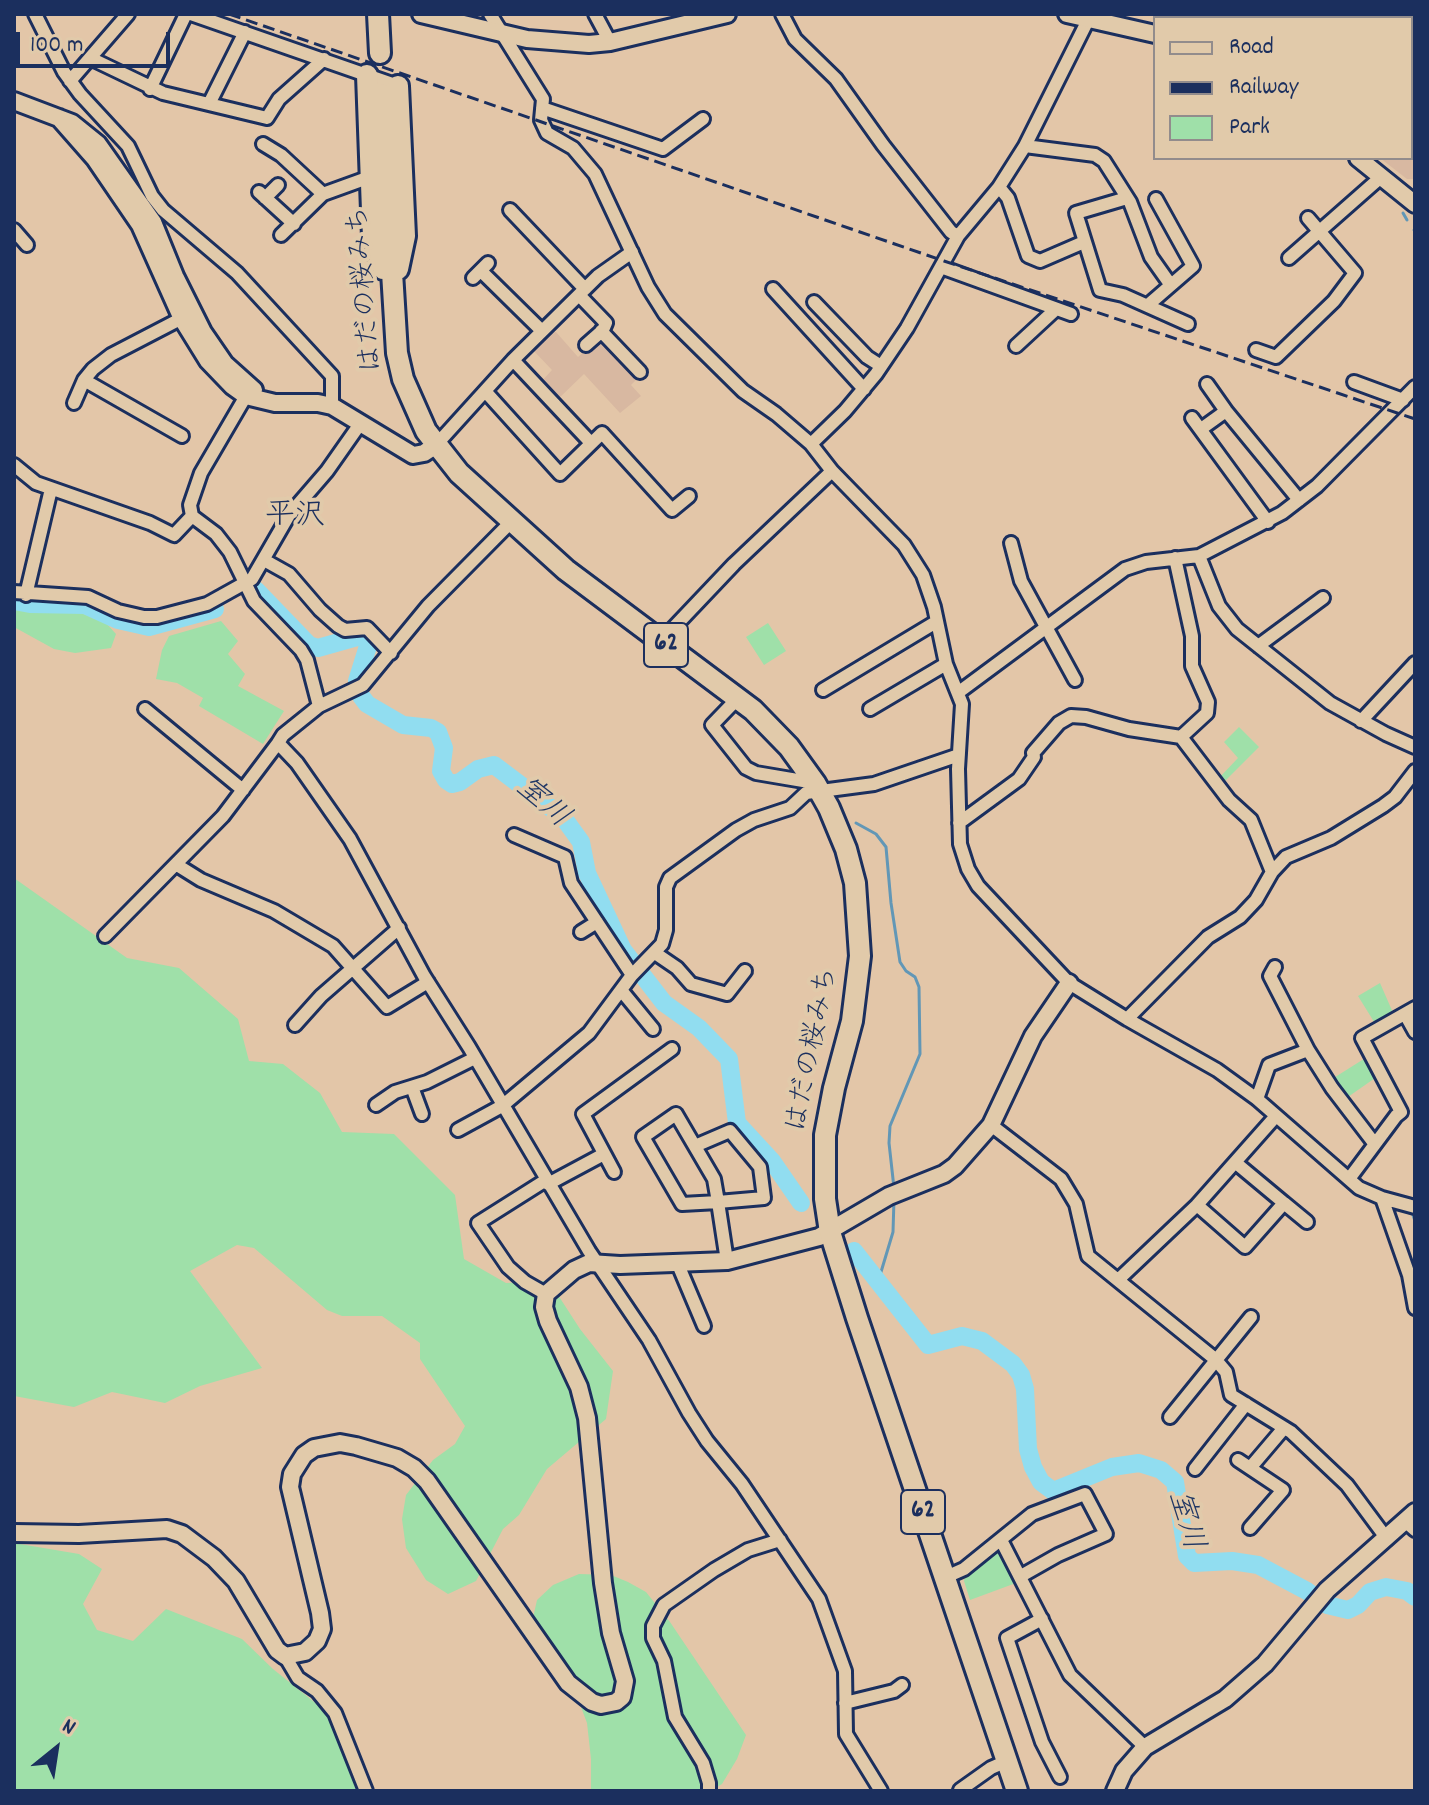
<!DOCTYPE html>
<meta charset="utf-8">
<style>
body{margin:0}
#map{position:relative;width:1429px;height:1805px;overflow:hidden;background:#e3c6a8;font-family:Dekko,sans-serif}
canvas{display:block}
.frame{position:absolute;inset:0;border:16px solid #1b2f5e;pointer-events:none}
.legend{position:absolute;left:1153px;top:16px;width:260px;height:144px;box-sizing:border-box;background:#e1caaa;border:2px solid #928c8c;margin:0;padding:10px 14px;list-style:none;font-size:24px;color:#1b2f5e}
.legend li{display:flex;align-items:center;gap:16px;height:40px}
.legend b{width:40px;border:2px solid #928c8c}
.north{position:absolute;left:16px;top:1709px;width:80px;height:80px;-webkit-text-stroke:6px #e1caaa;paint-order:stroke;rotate:30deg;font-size:22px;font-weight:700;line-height:32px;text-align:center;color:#1b2f5e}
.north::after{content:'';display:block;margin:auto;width:28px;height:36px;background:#1b2f5e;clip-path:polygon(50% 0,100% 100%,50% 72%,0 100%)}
.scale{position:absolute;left:16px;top:32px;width:154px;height:36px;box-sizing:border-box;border:4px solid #1b2f5e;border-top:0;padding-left:10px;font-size:24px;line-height:28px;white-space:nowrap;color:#1b2f5e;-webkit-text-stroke:6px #e1caaa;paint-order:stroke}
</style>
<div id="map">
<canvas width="1429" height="1805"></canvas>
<div class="frame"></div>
<ul class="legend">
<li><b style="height:10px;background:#e1caaa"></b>Road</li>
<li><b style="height:10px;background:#1b2f5e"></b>Railway</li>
<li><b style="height:22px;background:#9fe0a9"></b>Park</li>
</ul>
<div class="north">N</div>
<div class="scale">100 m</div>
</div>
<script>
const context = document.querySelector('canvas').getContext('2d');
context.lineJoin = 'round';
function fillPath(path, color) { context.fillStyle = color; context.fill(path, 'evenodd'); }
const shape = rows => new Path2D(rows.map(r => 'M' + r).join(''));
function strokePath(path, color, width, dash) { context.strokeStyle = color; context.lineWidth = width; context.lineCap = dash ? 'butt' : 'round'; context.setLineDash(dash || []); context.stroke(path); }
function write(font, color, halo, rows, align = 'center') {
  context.font = font + ' Dekko,"Klee One",sans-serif'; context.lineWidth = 8; context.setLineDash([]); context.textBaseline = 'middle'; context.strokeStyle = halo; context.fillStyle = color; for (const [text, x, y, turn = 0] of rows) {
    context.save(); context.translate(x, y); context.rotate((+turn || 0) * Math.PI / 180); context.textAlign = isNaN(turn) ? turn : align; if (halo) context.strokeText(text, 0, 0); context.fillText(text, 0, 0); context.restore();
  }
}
fillPath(shape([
 [1243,14,1415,14,1414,179,1407,179,1380,158,1411,158,1411,18,1241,18],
 [547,331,556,332,578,357,599,338,603,338,639,377,631,385,641,396,620,413,584,374,557,400,540,383,552,370,531,348]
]), '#d8b8a1');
fillPath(shape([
 [14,603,81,613,106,623,116,634,111,648,75,653,54,649,14,627],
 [221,621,238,641,228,654,245,674,238,686,284,711,263,744,199,706,203,698,177,683,156,679,162,650,169,636],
 [768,623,786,651,764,665,746,637],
 [1239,727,1259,747,1223,783,1219,778,1238,758,1224,742],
 [14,878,127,958,179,968,238,1019,249,1061,283,1064,320,1093,342,1132,394,1134,455,1195,464,1259,506,1283,549,1281,580,1329,613,1371,606,1419,547,1469,519,1515,503,1529,476,1581,448,1594,426,1580,406,1548,402,1519,406,1495,433,1460,455,1444,465,1426,420,1359,420,1343,382,1316,342,1316,327,1310,254,1248,237,1245,190,1271,262,1368,200,1386,165,1403,112,1392,74,1407,14,1396],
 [1380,983,1394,1015,1376,1025,1358,996],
 [1367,1057,1378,1076,1345,1099,1332,1079],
 [14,1543,79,1554,102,1569,83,1604,97,1630,133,1641,166,1609,242,1639,273,1669,323,1709,343,1734,357,1791,14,1791],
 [996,1551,1000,1552,1016,1583,970,1600,964,1581,965,1576],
 [579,1574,611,1575,628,1582,646,1592,670,1622,746,1735,737,1759,722,1784,711,1791,591,1791,591,1759,587,1723,575,1691,535,1653,530,1631,537,1600,553,1585]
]), '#9fe0a9');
strokePath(shape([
 [1403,213,1407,220],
 [1414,230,1415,231],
 [856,823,876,834,886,847,891,903,900,962,906,971,915,977,919,987,920,1054,890,1126,889,1143,894,1188],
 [1412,1212,1415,1221],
 [876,1280,881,1272,893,1232,894,1199]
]), '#6297b6', 3);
strokePath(shape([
 [256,590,309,645,318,648,357,637,365,638,368,646,357,681,361,696,367,704,403,725,431,728,438,732,444,748,441,771,446,780,452,784,460,782,478,769,494,765,563,817,581,842,587,873,623,950,664,1003,699,1028,729,1059,737,1123,772,1161,801,1203],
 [14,601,30,604,85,605,118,620,149,627,215,609],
 [854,1251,928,1345,962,1336,982,1341,1013,1364,1021,1375,1025,1389,1028,1449,1033,1467,1041,1482,1053,1491,1112,1467,1139,1463,1161,1470,1175,1482,1187,1556,1194,1563,1232,1561,1258,1565,1307,1591,1327,1605,1348,1610,1358,1605,1370,1592,1386,1587,1407,1591,1415,1597]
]), '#91ddf0', 18);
const minor = shape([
 [35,14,64,72,80,94,128,146,152,196,163,210,237,273,332,376,332,406],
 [191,14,398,86],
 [490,14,543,99,541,120,547,133,573,148,595,174,648,287,665,314,743,391,776,414,811,444,832,471,904,545,923,575,934,607,946,664,962,704,958,769,960,844,968,869,978,886,1069,983,1127,1019,1217,1070,1257,1099,1359,1188,1382,1198,1415,1207],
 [595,14,610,42],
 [782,14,795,39,836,79,883,145,951,232,958,236],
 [90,58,163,93,267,118,279,99,324,59],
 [70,81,128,14],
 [150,89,186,14],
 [209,104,245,32],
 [542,108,663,149,703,119],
 [263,144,281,155,323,194],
 [1025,146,1095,155,1104,161,1130,202,1151,257,1170,284],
 [999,187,1008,198,1028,256,1040,261,1084,242],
 [259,192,294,224],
 [265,198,278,185],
 [1127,198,1076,213,1100,290,1123,295,1188,324],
 [510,210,585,289],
 [14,230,27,245],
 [281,235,323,194,370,177],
 [1289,258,1381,177],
 [941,267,1071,314],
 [481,271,542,331],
 [473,278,488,263],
 [773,289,864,389],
 [579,295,606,323,603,330,586,345],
 [814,302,867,357,881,366],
 [1148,305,1193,266,1156,199],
 [601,331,640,372],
 [1016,346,1056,309],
 [1256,350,1276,357,1334,301,1355,273,1308,218],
 [513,360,591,443],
 [84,380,182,436],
 [1354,382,1403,400],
 [1207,384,1226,411,1299,500],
 [250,389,201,473,190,505,192,516,216,534,230,552,254,601,301,650,307,660,319,706],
 [485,391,560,474,602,433,672,510,689,496],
 [74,403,84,380,93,369,111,355,188,315],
 [1192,418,1268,522],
 [1201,429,1226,411],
 [811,444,845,411,876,374,907,328,958,236,999,187,1025,146,1088,20],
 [436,445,513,360,598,276,632,252],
 [14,465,36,483,150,523,174,535,192,516],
 [511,522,428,606,363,685,319,706,283,735,278,743,297,763,350,839,424,976,469,1047,589,1251,649,1340,689,1413,707,1441,742,1484,819,1599,845,1671,846,1734,881,1791],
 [1011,543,1021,581,1075,680],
 [1199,556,1219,606,1237,629,1330,703,1386,734,1415,747],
 [1175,558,1192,636,1192,666,1208,702,1207,713,1181,737],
 [264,560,289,574,320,610,338,626,345,630,367,628,391,653],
 [14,592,88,597,118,611,144,617,157,617,207,604,252,579,289,515,327,471,360,424],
 [26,595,51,489],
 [661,641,734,564,832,471],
 [1258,646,1323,598],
 [823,690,936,622],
 [959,692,1125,569,1146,562,1199,556,1282,513,1317,486,1415,387],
 [738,698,712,725,746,768,756,773,815,783],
 [145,709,243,790],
 [870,709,946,664],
 [1361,721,1415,663],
 [959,823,1019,779,1034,757,1033,753,1059,723,1071,716,1086,717,1129,729,1181,737,1229,800,1251,820,1272,872],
 [514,835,565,857,571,883,632,975],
 [177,865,201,880,274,911,333,946,387,1007,428,982],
 [581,932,597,922],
 [105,936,223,816,278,743],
 [655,953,677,968,691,984,727,994,745,971],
 [1275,967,1270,976,1308,1050,1332,1088,1374,1143],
 [621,990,653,1029],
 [1405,1014,1415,1032],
 [1127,1019,1208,937,1240,917,1256,900,1272,872,1286,857,1331,838,1383,806,1395,797,1415,771],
 [295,1025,321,996,399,928],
 [412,1087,422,1114],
 [1257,1099,1269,1065,1308,1050],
 [376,1105,395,1092,427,1082,475,1058],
 [991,1125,1061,1179,1076,1204,1088,1256,1215,1359,1226,1372,1231,1395,1291,1432,1347,1485,1387,1539],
 [458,1130,502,1106,589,1033,632,975,662,944,666,930,666,887,670,878,736,830,754,820,790,808,806,793,874,784,959,755],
 [695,1146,730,1131,760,1167,764,1198,718,1202,682,1204,643,1137,676,1114,714,1179,718,1202,727,1261],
 [614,1172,583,1114,672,1049],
 [1349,1179,1396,1116,1401,1112,1362,1038,1415,1008],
 [546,1180,478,1223,508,1267,525,1282,546,1294],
 [548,1184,604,1154],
 [1382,1198,1409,1275,1415,1308],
 [1284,1203,1307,1222],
 [1197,1205,1245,1247,1284,1203,1236,1163],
 [677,1262,704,1326],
 [1119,1279,1197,1205,1276,1116],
 [1170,1417,1251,1317],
 [1238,1460,1283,1490,1250,1528],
 [1250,1468,1284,1428],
 [1195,1469,1246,1404],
 [1406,1522,1415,1530],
 [1001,1540,1070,1675,1145,1747],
 [946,1577,964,1569,1032,1514,1085,1494,1106,1534,1058,1555,1021,1576],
 [1042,1619,1007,1638,1042,1742,1060,1777],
 [285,1656,298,1678,317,1691,335,1713,366,1791],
 [845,1703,894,1691,902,1685],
 [960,1790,991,1768,1007,1761],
 [709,1791,709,1783,703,1763,675,1717,664,1661,653,1638,653,1626,664,1605,714,1570,748,1550,780,1540]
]);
const tertiary = shape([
 [421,14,527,39,589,44,610,42,727,14],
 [1067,14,1155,34],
 [14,101,72,123,98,144,153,222,175,276,203,332,225,364,254,390],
 [59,118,95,159,140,225,182,319,208,361,232,386,246,396,275,403,318,403,332,406,413,455,424,453,436,445],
 [1358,158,1415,204],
 [14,1533,79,1534,167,1529,182,1534,214,1558,236,1581,277,1650,285,1656,305,1652,317,1641,322,1629,320,1613,290,1487,292,1474,304,1455,314,1448,340,1443,356,1446,397,1458,414,1468,427,1481,568,1683,592,1702,601,1705,616,1702,622,1697,625,1681,611,1633,603,1583,587,1418,579,1387,548,1321,544,1307,546,1294,574,1270,589,1263,620,1265,727,1261,819,1237,889,1196,944,1174,955,1166,991,1125,1033,1036,1069,983],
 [1115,1791,1124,1771,1145,1747,1225,1699,1265,1664,1327,1590,1415,1512]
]);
const primary = shape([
 [378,14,380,53],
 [367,75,373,238,383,269],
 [398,86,405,236,398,269],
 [381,94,397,353,403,379,426,431,459,473,566,570,753,710,789,747,815,783,829,808,846,849,855,883,860,956,852,1021,834,1088,825,1135,825,1199,830,1232,857,1318,1017,1791]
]);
strokePath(minor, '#1b2f5e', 18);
strokePath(tertiary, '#1b2f5e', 22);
strokePath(primary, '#1b2f5e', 26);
strokePath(minor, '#e1caaa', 12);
strokePath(tertiary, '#e1caaa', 16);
strokePath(primary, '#e1caaa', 20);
strokePath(shape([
 [229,14,944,261,1415,419]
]), '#1b2f5e', 3, [12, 6]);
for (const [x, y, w] of [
 [666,645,44],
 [923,1512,44]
]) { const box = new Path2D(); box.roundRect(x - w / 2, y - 22, w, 44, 6); context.fillStyle = '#e1caaa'; context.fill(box); strokePath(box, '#1b2f5e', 2); }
write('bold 26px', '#1b2f5e', null, [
 ["62",666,645],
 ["62",923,1512]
]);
write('28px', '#1b2f5e', '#e1caaa', [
 ["はだの桜みち",368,289,-95],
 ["はだの桜みち",815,1050,-79]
]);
write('30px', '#1b2f5e', '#e1caaa', [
 ["平沢",295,519]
]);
write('italic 30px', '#213865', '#e1caaa', [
 ["室川",541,805,41],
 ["室川",1183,1521,74]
]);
</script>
